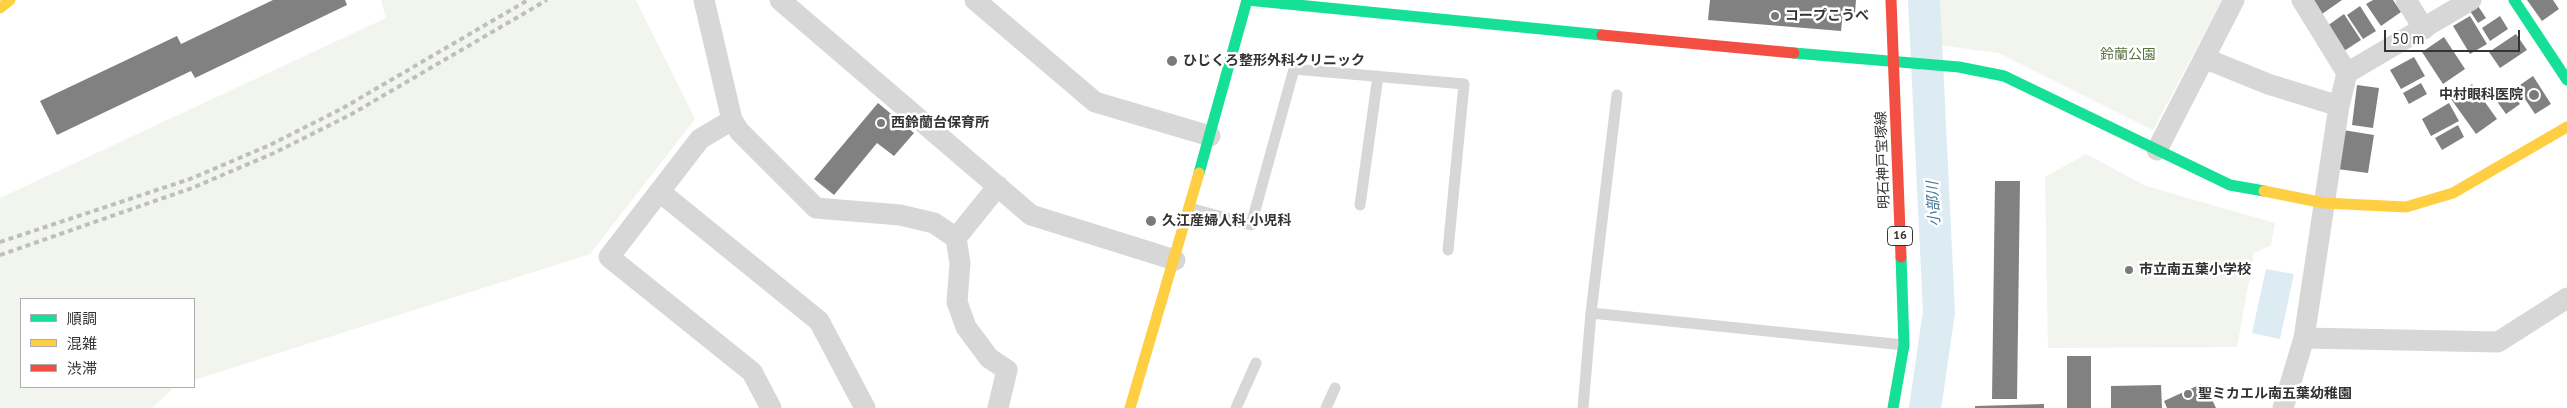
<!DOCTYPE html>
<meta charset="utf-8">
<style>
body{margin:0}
#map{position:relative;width:2567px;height:408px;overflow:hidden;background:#fff;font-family:"PT Sans","Noto Sans JP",sans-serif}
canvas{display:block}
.legend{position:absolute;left:20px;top:298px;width:175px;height:90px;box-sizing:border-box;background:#fff;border:1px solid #adadad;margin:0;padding:6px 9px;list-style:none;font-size:15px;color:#333}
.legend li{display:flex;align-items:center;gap:10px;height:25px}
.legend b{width:25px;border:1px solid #adadad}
.scale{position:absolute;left:2384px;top:30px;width:136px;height:22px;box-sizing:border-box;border:2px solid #333;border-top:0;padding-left:6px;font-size:15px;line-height:18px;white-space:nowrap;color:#333;-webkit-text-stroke:4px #fff;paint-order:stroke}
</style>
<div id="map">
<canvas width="2567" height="408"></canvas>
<ul class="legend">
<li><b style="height:6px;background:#16e098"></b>順調</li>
<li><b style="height:6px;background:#ffcf43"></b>混雑</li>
<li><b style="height:6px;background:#f24e42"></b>渋滞</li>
</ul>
<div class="scale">50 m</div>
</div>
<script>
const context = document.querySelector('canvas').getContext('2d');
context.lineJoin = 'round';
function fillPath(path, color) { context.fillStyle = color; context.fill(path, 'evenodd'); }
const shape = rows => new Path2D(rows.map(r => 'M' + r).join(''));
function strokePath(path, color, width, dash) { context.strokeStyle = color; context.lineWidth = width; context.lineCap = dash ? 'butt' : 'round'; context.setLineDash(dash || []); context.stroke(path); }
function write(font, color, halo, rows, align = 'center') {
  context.font = font + ' "PT Sans","Noto Sans JP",sans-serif'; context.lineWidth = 5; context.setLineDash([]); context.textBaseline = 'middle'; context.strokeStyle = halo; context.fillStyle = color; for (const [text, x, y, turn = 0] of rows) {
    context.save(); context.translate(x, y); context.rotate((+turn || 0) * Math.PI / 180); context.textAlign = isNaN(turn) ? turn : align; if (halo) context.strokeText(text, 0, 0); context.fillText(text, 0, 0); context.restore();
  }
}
fillPath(shape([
 [381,0,636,0,695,119,590,254,194,380,194,299,21,299,21,387,174,387,152,408,0,408,0,198,386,18],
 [1934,0,2222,0,2153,130,1999,53,1937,45],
 [2086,154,2146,186,2275,223,2271,245,2254,253,2237,347,2048,348,2045,177]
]), '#f1f5ed');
fillPath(shape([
 [2266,269,2294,274,2280,339,2252,333]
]), '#ddebf3');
strokePath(shape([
 [1924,0,1939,312,1925,408]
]), '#ddebf3', 32);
fillPath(shape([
 [273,0,345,0,347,5,195,78,191,71,57,135,40,101,177,36,181,44],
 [1710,0,1856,0,1855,13,1843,12,1841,31,1708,20],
 [2313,0,2342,0,2322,14],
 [2373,0,2393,0,2401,12,2381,26,2366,4],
 [2527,0,2553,0,2559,9,2542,21],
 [2476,3,2486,18,2478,23,2468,8],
 [2360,6,2376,31,2363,39,2347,15],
 [2344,14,2361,40,2344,51,2327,26],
 [2470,16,2487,44,2470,54,2453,26],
 [2500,16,2508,29,2490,41,2482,28],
 [2516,34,2527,50,2500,68,2489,52],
 [2444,37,2465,69,2443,84,2422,52],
 [2414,57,2425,76,2401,89,2390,70],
 [2533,76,2551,104,2535,114,2517,87],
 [2421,83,2427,94,2409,104,2403,93],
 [2472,84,2497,119,2476,134,2451,99],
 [2357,85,2379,88,2373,128,2352,125],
 [2507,87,2520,104,2506,114,2493,96],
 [878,103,914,133,894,156,877,143,834,195,814,179],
 [2449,103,2459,121,2431,136,2422,119],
 [2458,125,2464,137,2442,150,2435,138],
 [2343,130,2374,135,2368,173,2337,169],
 [1995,181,2020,181,2017,399,1992,399],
 [2067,356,2091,356,2091,408,2067,408],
 [2201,384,2206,394,2209,393,2216,408,2167,408,2164,401],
 [2161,385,2162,408,2111,408,2111,386],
 [2044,404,2044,408,1975,408,1975,406]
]), '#818181');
strokePath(shape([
 [1360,205,1378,76],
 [1190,208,1251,225,1294,69,1464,84,1448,250],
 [1591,313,1904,345],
 [1236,408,1256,363],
 [1326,408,1335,388],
 [1583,408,1591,313,1617,95]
]), '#d7d7d7', 11);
strokePath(shape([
 [704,0,732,120,700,139,609,257,752,372,771,408],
 [780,0,1031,215,1175,260],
 [975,0,1095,102,1210,136],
 [2302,0,2347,73],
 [2406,0,2424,29],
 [2204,58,2268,84,2339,106],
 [732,120,740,132,816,208,900,215,934,223,956,238,960,263,957,302,966,327,989,358,1007,370,998,408],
 [2157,150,2234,0],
 [660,192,819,321,865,408],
 [956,238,998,186],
 [2304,338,2498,342,2567,298],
 [2283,408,2304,338,2339,106,2347,73,2471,0]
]), '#d7d7d7', 21);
strokePath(shape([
 [1247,0,1602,35],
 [2514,0,2567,80],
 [1794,53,1959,67,2004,76,2230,185,2264,191],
 [1199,173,1247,0],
 [1893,408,1904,345,1901,257]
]), '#16e098', 11);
strokePath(shape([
 [0,8,10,0],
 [2264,191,2324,203,2406,207,2453,193,2567,127],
 [1130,408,1199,173]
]), '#ffcf43', 11);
strokePath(shape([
 [1891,0,1901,257],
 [1602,35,1794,53]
]), '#f24e42', 11);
strokePath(shape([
 [0,242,190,179,270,145,343,108,528,0],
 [0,255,192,188,274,153,350,115,547,0]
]), '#bebebe', 4, [5, 4]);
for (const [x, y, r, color] of [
 [1775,16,5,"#7a7a7a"],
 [1172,61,6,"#7a7a7a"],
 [2534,95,6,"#7a7a7a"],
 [881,123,5,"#7a7a7a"],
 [1151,221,6,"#7a7a7a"],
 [2129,270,5,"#7a7a7a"],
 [2188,394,5,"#7a7a7a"]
]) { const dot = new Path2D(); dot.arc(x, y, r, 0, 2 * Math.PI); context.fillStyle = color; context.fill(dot); strokePath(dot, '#fff', 2); }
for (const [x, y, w] of [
 [1900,236,25]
]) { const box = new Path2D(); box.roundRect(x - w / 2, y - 9.5, w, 19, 4); context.fillStyle = '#fff'; context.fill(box); strokePath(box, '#333', 1); }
write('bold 12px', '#333', null, [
 ["16",1900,236]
]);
write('bold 14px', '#333', '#fff', [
 ["コープこうべ",1785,16],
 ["ひじくろ整形外科クリニック",1183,61],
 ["中村眼科医院",2523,95,"right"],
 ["西鈴蘭台保育所",891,123],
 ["久江産婦人科 小児科",1162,221],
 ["市立南五葉小学校",2139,270],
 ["聖ミカエル南五葉幼稚園",2198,394]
], 'left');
write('14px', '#56703f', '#fff', [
 ["鈴蘭公園",2128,55]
]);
write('14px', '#333', '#fff', [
 ["明石神戸宝塚線",1883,160,-92]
]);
write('italic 15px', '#3f7597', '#fff', [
 ["小部川",1934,204,-93]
]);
</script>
